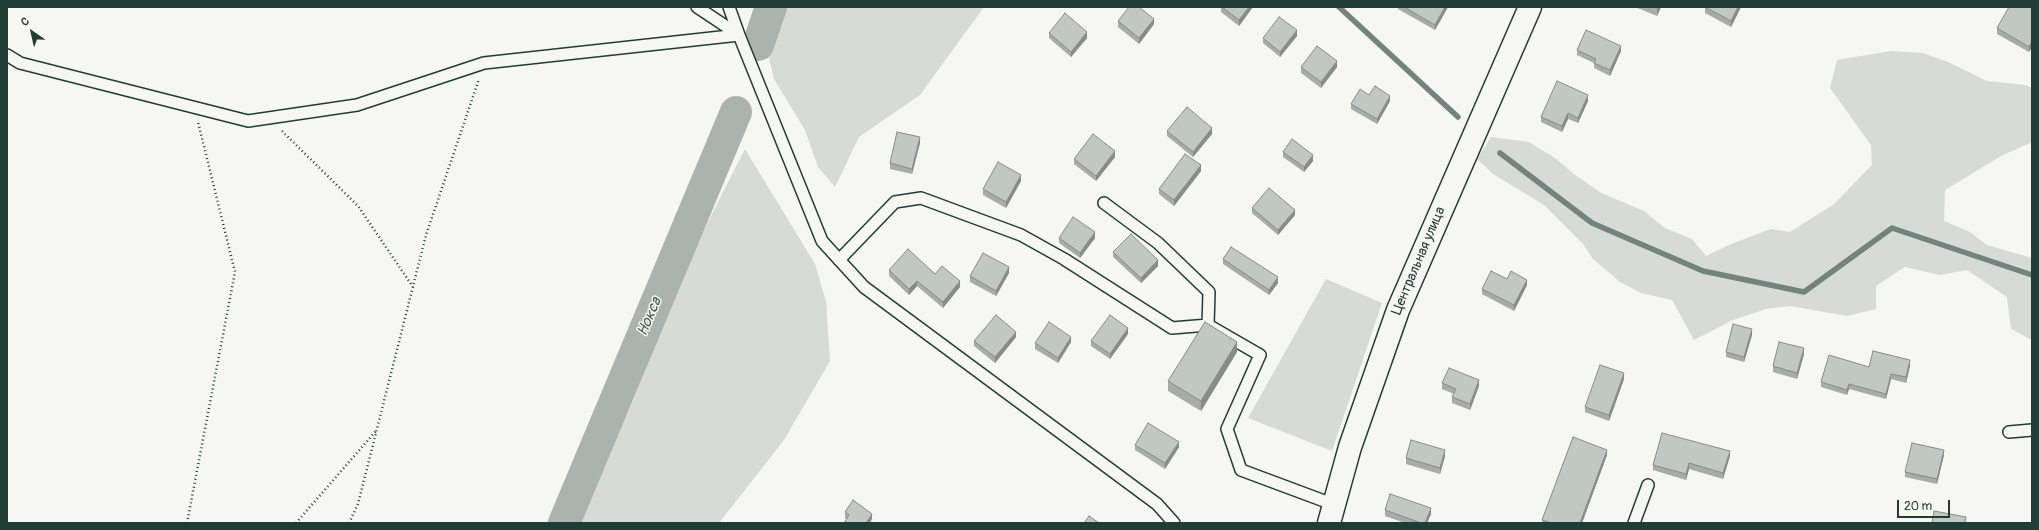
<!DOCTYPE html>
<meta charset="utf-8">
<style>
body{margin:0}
#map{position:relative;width:2039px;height:530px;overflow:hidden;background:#f6f6f2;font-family:Pangolin,sans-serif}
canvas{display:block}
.frame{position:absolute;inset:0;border:8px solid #1f3d34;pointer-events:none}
.north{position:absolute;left:12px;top:12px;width:40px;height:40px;-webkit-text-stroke:3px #f6f6f2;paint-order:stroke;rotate:326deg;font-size:11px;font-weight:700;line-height:16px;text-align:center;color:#1f3d34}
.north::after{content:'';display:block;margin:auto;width:14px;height:18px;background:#1f3d34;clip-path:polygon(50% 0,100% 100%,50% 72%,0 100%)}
.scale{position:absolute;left:1897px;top:500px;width:53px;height:18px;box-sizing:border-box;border:2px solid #1f3d34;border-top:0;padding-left:5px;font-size:12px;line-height:14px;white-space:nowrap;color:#1f3d34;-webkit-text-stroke:3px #f6f6f2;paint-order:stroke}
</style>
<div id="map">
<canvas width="2039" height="530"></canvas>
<div class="frame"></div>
<div class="north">С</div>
<div class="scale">20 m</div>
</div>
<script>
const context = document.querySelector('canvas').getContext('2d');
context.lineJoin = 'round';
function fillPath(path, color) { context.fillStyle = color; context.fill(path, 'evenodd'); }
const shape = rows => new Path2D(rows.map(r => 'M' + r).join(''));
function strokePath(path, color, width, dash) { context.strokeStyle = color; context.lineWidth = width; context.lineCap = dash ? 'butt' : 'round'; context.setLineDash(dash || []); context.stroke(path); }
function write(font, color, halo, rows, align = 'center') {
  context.font = font + ' Pangolin,sans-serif'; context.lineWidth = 3; context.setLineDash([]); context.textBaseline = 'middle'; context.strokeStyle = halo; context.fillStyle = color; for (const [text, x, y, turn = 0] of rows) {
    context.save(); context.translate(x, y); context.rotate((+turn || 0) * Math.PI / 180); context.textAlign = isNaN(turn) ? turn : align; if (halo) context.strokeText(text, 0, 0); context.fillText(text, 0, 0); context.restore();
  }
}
fillPath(shape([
 [787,7,984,7,920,95,859,137,835,187,818,167,805,130,774,79,768,54,782,25],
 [1891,51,1923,53,1948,62,1987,81,2026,85,2032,88,2032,142,2001,156,1945,190,1944,221,1970,232,1987,245,2032,258,2032,340,2011,329,2007,297,1967,270,1940,275,1905,267,1876,286,1876,309,1847,316,1790,306,1766,309,1733,320,1694,340,1672,300,1641,293,1620,282,1593,259,1583,244,1544,205,1493,174,1477,159,1491,137,1529,142,1555,158,1574,174,1601,193,1644,211,1665,228,1692,239,1706,256,1731,244,1771,229,1790,232,1834,204,1872,165,1871,145,1830,88,1837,60],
 [745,149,815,264,826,301,830,361,784,440,719,523,577,523,630,408,693,251],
 [1326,279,1382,303,1332,451,1248,418]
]), '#d6dbd6');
strokePath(shape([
 [1339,7,1458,117],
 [1500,153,1592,223,1703,271,1804,292,1892,228,2032,275]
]), '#72847d', 5.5);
strokePath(shape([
 [758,45,771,7],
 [564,523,736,112]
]), '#aab3ae', 32);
const lane = shape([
 [697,7,739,35,822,241,864,287,1157,504,1174,523],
 [7,55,20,63,248,121,357,105,484,63,739,35,729,7],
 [1104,203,1158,243,1209,292,1208,325],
 [839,260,895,202,921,198,1021,235,1064,259,1172,328,1208,325,1260,355,1227,429,1241,470,1335,505],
 [2009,432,2032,430],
 [1634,523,1648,485]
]);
const secondary = shape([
 [1329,523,1350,447,1398,310,1530,7]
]);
strokePath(lane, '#1f3d34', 14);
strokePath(secondary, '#1f3d34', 25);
strokePath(shape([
 [282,131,358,206,413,287],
 [187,523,235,272,198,122],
 [296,523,376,431],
 [349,523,358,504,426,235,479,79]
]), '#1f3d34', 2.5, [1, 3]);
strokePath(lane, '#f6f6f2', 11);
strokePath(secondary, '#f6f6f2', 22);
fillPath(shape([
 [1221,7,1253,7,1239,26,1221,12],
 [1398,7,1448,7,1435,30,1398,9],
 [1635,7,1661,7,1657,16],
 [1705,7,1741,7,1731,27,1705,13],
 [2032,7,2032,47,2029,52,1997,34,1997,28],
 [1118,21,1154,24,1139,44,1118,27],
 [1049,33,1087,38,1071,57,1049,38],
 [1297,36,1280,57,1263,43,1263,38],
 [1577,50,1621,51,1610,76,1594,68,1594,63,1577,55],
 [1301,67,1337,67,1321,88,1301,73],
 [1369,95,1390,101,1377,124,1351,109,1351,104],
 [1588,101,1578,123,1568,119,1562,132,1541,122,1541,117],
 [1167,131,1212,134,1193,157,1167,136],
 [920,143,912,174,890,169,890,163],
 [1283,152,1313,161,1304,172,1283,157],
 [1115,157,1096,181,1074,164,1074,159],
 [1201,171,1174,206,1159,194,1159,189],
 [1021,181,1006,208,983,195,983,189],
 [1252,208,1295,215,1278,235,1252,213],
 [1059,238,1095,238,1080,258,1059,243],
 [1113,252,1158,266,1141,283,1113,257],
 [1223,259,1278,283,1269,295,1223,264],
 [889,270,935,274,960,287,943,308,917,286,909,295,889,276],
 [1009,273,996,296,970,282,970,276],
 [1507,279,1527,285,1514,311,1482,294,1482,289],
 [1128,334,1110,359,1091,346,1091,341],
 [1752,335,1744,362,1726,357,1726,352],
 [1016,337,995,363,974,346,974,341],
 [1071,342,1058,363,1035,349,1035,343],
 [1237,352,1201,411,1168,391,1168,381],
 [1804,354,1797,379,1773,372,1773,366],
 [1910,366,1906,383,1891,379,1886,399,1849,389,1847,395,1821,387,1821,382,1869,367],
 [1624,379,1609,421,1585,412,1585,407],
 [1442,383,1479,386,1470,410,1452,403,1452,397,1454,394,1442,389],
 [1135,445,1179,447,1165,469,1135,450],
 [1607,455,1582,523,1542,523,1542,520],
 [1944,455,1937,484,1905,477,1905,472],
 [1445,456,1440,474,1406,464,1406,458],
 [1730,456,1723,479,1689,469,1686,480,1653,470,1653,465],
 [1385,510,1431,514,1427,523,1405,523,1385,516],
 [845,512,872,519,846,519,845,518]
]), '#a6aca8');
fillPath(shape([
 [1249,7,1253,7,1239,26,1239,20],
 [1445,7,1448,7,1435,30,1435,25],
 [1658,7,1661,7,1657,16,1657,8],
 [1738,7,1741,7,1731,27,1731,21],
 [1154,19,1154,24,1139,44,1139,38],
 [1297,30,1297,36,1280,57,1280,52],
 [1087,32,1087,38,1071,57,1071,52],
 [2032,41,2032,47,2029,52,2029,47],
 [1621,46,1621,51,1610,76,1610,70],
 [1337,61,1337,67,1321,88,1321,82],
 [1588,95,1588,101,1578,123,1578,118],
 [1390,96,1390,101,1377,124,1377,119],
 [1568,113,1568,119,1562,132,1562,126],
 [1212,128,1212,134,1193,157,1193,152],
 [920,137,920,143,912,174,912,169],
 [1115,151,1115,157,1096,181,1096,176],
 [1313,155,1313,161,1304,172,1304,167],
 [1201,165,1201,171,1174,206,1174,200],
 [1021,175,1021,181,1006,208,1006,202],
 [1295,210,1295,215,1278,235,1278,230],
 [1095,232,1095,238,1080,258,1080,253],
 [1158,260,1158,266,1141,283,1141,278],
 [1009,267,1009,273,996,296,996,291],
 [1278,277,1278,283,1269,295,1269,290],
 [1527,280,1527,285,1514,311,1514,305],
 [917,281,917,286,909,295,909,289],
 [960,281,960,287,943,308,943,302],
 [1128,328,1128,334,1110,359,1110,354],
 [1752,329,1752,335,1744,362,1744,357],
 [1016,332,1016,337,995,363,995,357],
 [1071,337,1071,342,1058,363,1058,358],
 [1237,342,1237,352,1201,411,1201,401],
 [1804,348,1804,354,1797,379,1797,373],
 [1910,360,1910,366,1906,383,1906,377],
 [1624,373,1624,379,1609,421,1609,415],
 [1891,374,1891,379,1886,399,1886,394],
 [1479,380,1479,386,1470,410,1470,404],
 [1849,384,1849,389,1847,395,1847,390],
 [1179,442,1179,447,1165,469,1165,463],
 [1445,450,1445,456,1440,474,1440,468],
 [1607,450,1607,455,1582,523,1580,523],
 [1944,450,1944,455,1937,484,1937,479],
 [1730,451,1730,456,1723,479,1723,473],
 [1689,463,1689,469,1686,480,1686,474],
 [1431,508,1431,514,1427,523,1425,523],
 [872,514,872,519,870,523,866,523]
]), '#878c88');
const building = shape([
 [1129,7,1139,7,1154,19,1139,38,1118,21,1129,7],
 [1222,7,1249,7,1239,20,1222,7],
 [1404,7,1445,7,1435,25,1404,7],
 [1705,7,1738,7,1731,21,1705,7],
 [2009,7,2032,7,2032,41,2029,47,1997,28,2009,7],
 [1065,13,1087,32,1071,52,1049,33,1065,13],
 [1279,17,1297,30,1280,52,1263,38,1279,17],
 [1586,30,1621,46,1610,70,1594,63,1596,59,1577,50,1586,30],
 [1317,46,1337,61,1321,82,1301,67,1317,46],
 [1557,81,1588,95,1578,118,1568,113,1562,126,1541,117,1557,81],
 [1375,86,1390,96,1377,119,1351,104,1360,89,1369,95,1375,86],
 [1187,107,1212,128,1193,152,1167,131,1187,107],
 [897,132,920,137,912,169,890,163,897,132],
 [1093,134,1115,151,1096,176,1074,159,1093,134],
 [1292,139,1313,155,1304,167,1283,152,1292,139],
 [1185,154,1201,165,1174,200,1159,189,1185,154],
 [998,162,1021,175,1006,202,983,189,998,162],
 [1269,188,1295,210,1278,230,1252,208,1269,188],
 [1073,217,1095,232,1080,253,1059,238,1073,217],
 [1131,234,1158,260,1141,278,1113,252,1131,234],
 [1231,247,1278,277,1269,290,1223,259,1231,247],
 [908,249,935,274,942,266,960,281,943,302,917,281,909,289,889,270,908,249],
 [983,253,1009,267,996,291,970,276,983,253],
 [1491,271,1507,279,1511,271,1527,280,1514,305,1482,289,1491,271],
 [996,315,1016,332,995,357,974,341,996,315],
 [1110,315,1128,328,1110,354,1091,341,1110,315],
 [1049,322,1071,337,1058,358,1035,343,1049,322],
 [1205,322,1237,342,1201,401,1168,381,1205,322],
 [1733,324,1752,329,1744,357,1726,352,1733,324],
 [1779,342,1804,348,1797,373,1773,366,1779,342],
 [1873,351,1910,360,1906,377,1891,374,1886,394,1849,384,1847,390,1821,382,1829,355,1869,367,1873,351],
 [1600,365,1624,373,1609,415,1585,407,1600,365],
 [1449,368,1479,380,1470,404,1452,397,1456,389,1442,383,1449,368],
 [1148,423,1179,442,1165,463,1135,445,1148,423],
 [1662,433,1730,451,1723,473,1689,463,1686,474,1653,465,1662,433],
 [1573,437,1607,450,1580,523,1552,523,1542,520,1573,437],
 [1411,440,1445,450,1440,468,1406,458,1411,440],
 [1912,443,1944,450,1937,479,1905,472,1912,443],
 [1390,494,1431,508,1425,523,1421,523,1385,510,1390,494],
 [853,500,872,514,866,523,844,523,849,515,845,512,853,500],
 [1934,511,1966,517,1965,523,1932,523,1934,511],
 [1089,516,1099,523,1084,523,1089,516]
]);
fillPath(building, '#c1c8c3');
strokePath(building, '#878c88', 1);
write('14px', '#1f3d34', '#f6f6f2', [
 ["Центральная улица",1419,261,-67]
]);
write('italic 15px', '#425a52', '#f6f6f2', [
 ["Нокса",650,317,-67]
]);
</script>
